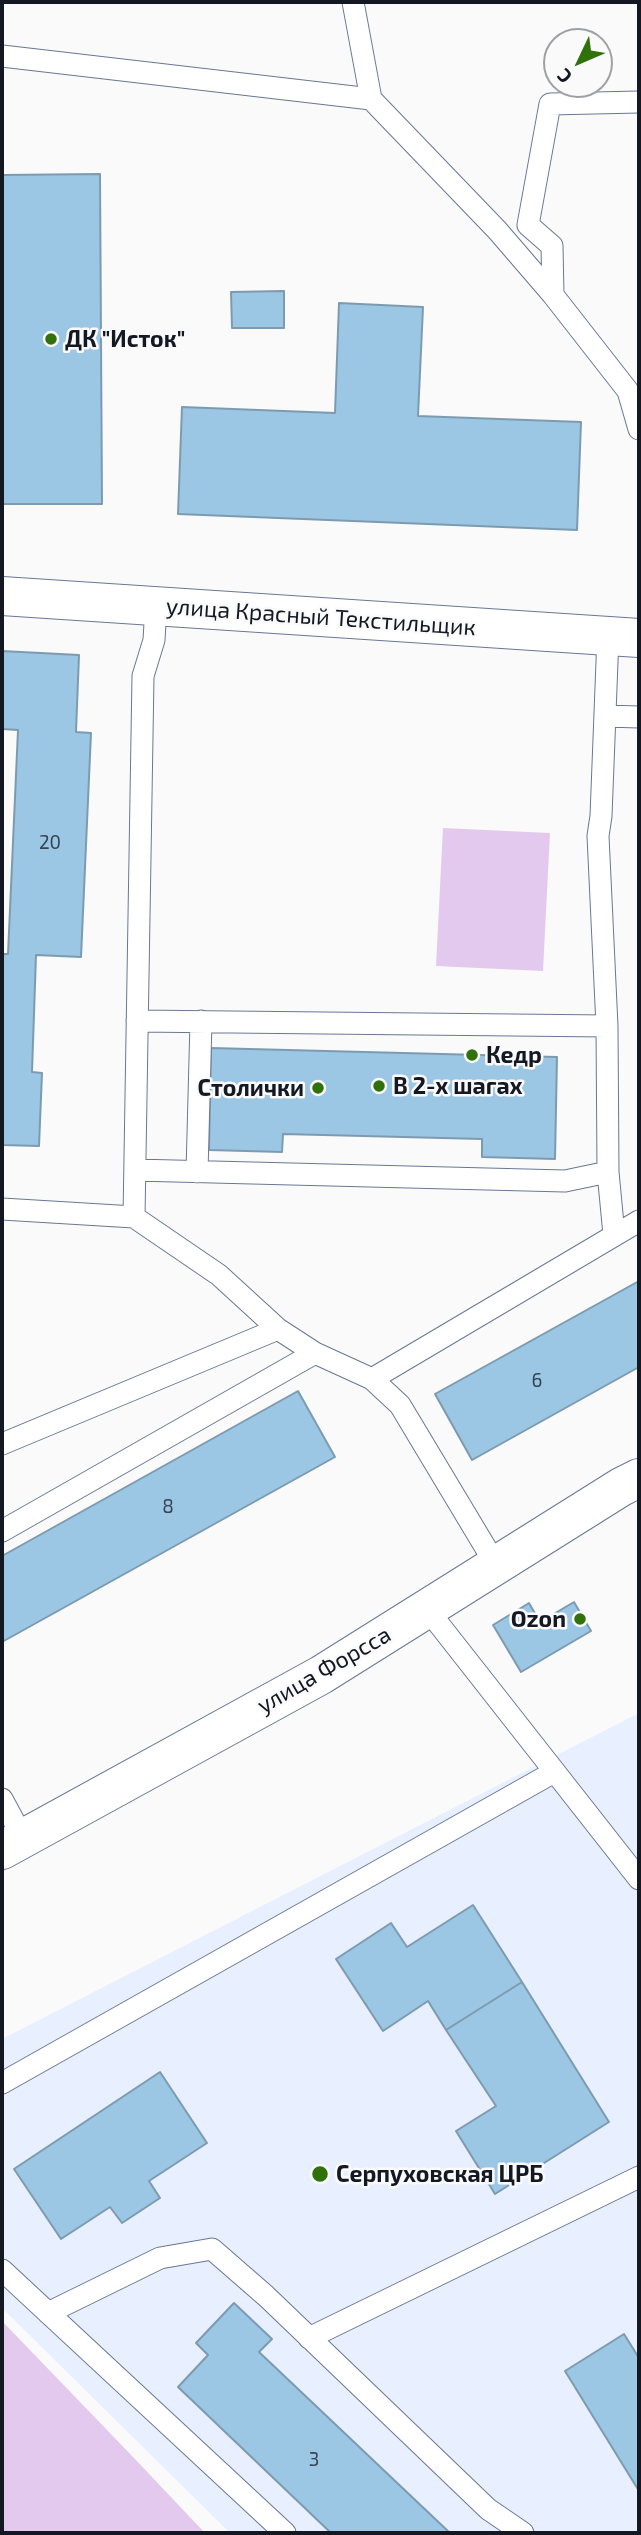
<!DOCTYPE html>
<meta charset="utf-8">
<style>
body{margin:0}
#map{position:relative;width:641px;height:2535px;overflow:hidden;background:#fafafa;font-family:"Exo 2",sans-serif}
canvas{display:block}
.frame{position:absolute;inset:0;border:4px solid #131822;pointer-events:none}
.north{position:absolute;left:543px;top:28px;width:70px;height:70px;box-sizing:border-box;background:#fafafa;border:2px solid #9ea0a4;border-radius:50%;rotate:226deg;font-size:19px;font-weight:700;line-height:28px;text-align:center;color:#131822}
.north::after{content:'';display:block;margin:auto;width:24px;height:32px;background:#30710b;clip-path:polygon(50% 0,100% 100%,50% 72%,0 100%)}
</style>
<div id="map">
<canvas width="641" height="2535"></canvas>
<div class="frame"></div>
<div class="north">С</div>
</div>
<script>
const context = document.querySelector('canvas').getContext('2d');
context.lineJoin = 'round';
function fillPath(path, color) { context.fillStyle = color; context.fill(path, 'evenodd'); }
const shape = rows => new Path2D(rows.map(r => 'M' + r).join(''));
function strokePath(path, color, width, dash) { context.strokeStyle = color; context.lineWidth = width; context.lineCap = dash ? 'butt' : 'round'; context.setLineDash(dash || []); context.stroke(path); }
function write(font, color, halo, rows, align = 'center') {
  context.font = font + ' "Exo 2",sans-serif'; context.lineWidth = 5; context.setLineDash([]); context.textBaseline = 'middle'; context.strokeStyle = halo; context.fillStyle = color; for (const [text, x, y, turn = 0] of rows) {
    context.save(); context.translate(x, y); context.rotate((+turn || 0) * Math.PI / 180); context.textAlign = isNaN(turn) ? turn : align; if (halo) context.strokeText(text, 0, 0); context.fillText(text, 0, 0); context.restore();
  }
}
fillPath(shape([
 [639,1713,639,2533,230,2533,2,2308,2,2039]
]), '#e8effe');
fillPath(shape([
 [443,828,550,833,543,971,436,966],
 [2,2321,134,2458,205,2533,2,2533]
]), '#e3c9ee');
const building = shape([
 [100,174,102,504,2,504,2,175,100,174],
 [284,291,284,328,232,328,231,292,284,291],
 [339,303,423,307,418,416,581,422,577,530,178,514,182,407,335,413,339,303],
 [2,651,79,655,76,732,91,733,81,957,36,955,32,1072,42,1073,39,1146,2,1145,2,954,8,954,18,730,2,729,2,651],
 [211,1048,557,1057,555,1159,482,1157,482,1139,283,1134,282,1152,209,1150,211,1048],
 [639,1281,639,1367,472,1460,435,1394,639,1281],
 [298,1391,335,1457,2,1642,2,1556,298,1391],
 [574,1602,591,1631,521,1672,493,1625,529,1603,540,1622,574,1602],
 [473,1905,522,1982,446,2030,428,2001,383,2031,336,1959,391,1923,407,1947,473,1905],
 [522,1982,609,2122,495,2194,456,2131,496,2106,446,2030,522,1982],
 [160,2072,207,2143,149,2181,160,2198,122,2223,110,2207,61,2239,14,2169,160,2072],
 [234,2303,272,2339,259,2352,450,2533,331,2533,178,2387,208,2355,196,2343,234,2303],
 [624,2334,639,2358,639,2491,565,2371,624,2334]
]);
fillPath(building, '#9bc6e4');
strokePath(building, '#7d9bb0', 2);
const service = shape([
 [353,2,371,99,497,230,553,295,628,391,639,429],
 [2,56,371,99],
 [553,295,552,246,528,225,550,104,639,102],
 [608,636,601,816,598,836,607,1026,608,1172,614,1235],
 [605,716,639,717],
 [137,1021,607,1026],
 [135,1170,565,1181,608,1172],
 [197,1172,201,1021],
 [2,1209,134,1217,219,1275,278,1329,315,1353,372,1379,400,1405,496,1565],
 [134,1217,143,676,154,640,156,606],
 [372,1379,639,1221],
 [2,1444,278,1329],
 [2,1531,315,1353],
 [427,1609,639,1879],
 [2,1799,23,1838],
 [2,2083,554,1772],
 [2,2270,285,2533],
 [48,2313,160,2258,212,2249,266,2296,488,2509,523,2533],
 [309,2338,639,2177]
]);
const minor = shape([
 [2,1850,321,1675,621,1487,639,1478]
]);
const tertiary = shape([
 [2,596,639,638]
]);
strokePath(service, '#6a7793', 23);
strokePath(minor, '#6a7793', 40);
strokePath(tertiary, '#6a7793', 40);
strokePath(service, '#fff', 21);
strokePath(minor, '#fff', 38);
strokePath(tertiary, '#fff', 38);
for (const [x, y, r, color] of [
 [51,339,7,"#30710b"],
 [472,1055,7,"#30710b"],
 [379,1086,7,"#30710b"],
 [318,1088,7,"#30710b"],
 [580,1619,7,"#30710b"],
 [320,2174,9,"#30710b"]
]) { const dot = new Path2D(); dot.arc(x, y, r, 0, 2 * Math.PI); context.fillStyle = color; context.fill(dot); strokePath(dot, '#fafafa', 2.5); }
write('19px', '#354452', null, [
 ["20",50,843],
 ["6",537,1381],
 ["8",168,1507],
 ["3",314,2460]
]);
write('bold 23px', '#131822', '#fafafa', [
 ["ДК \"Исток\"",65,339],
 ["Кедр",486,1055],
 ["В 2-х шагах",393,1086],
 ["Столички",304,1088,"right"],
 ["Ozon",566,1619,"right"],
 ["Серпуховская ЦРБ",336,2174]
], 'left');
write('23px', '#131822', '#fafafa', [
 ["улица Красный Текстильщик",321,617,4],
 ["улица Форсса",324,1670,-30]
]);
</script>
